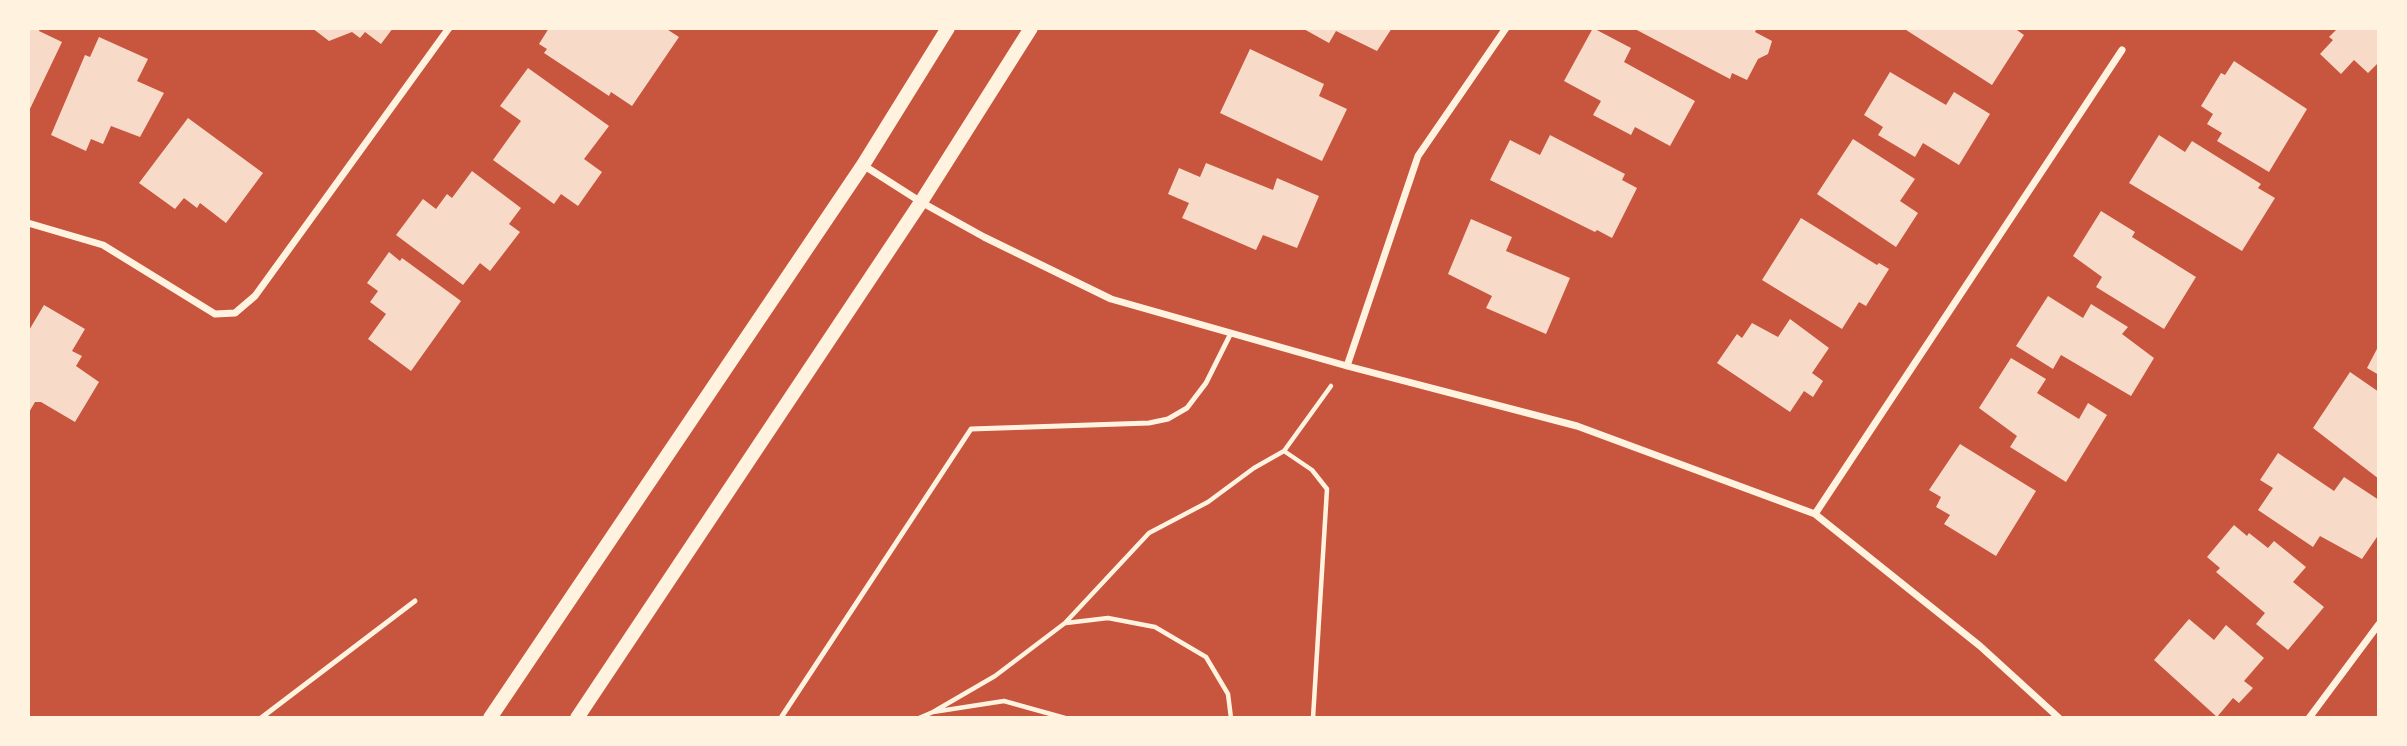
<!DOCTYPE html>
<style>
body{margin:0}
#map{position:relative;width:2407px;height:746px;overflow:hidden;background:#c8553d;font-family:Overpass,sans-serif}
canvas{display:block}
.frame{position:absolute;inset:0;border:30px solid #fff3e0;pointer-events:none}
</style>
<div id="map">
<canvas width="2407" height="746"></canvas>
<div class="frame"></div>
</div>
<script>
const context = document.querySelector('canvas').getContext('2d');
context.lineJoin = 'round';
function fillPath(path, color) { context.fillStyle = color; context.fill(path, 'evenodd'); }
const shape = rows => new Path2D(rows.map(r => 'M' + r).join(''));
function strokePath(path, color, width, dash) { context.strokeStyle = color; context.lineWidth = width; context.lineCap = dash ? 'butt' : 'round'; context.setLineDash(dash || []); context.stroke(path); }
fillPath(shape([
 [28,28,40,28,39,31,62,42,28,113],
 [312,28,393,28,381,44,365,32,360,38,352,32,329,41],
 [549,28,665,28,679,37,632,106,611,92,609,96,544,53,547,49,539,44],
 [1302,28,1392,28,1377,51,1336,31,1329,43],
 [1593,28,1631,48,1624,62,1695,101,1670,146,1635,127,1631,135,1593,115,1601,101,1564,81],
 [1633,28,1757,28,1755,32,1772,41,1768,54,1758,59,1747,80,1732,73,1730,79],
 [1903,28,2014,28,2024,35,1992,85],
 [2338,28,2379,28,2379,62,2368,73,2354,60,2341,74,2320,54,2333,40,2329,37],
 [99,37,148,59,137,81,164,93,140,137,111,126,103,144,91,139,86,151,51,135,85,55,90,57],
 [1250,49,1324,84,1319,96,1347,109,1322,161,1220,113],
 [2234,61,2307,109,2269,172,2217,141,2222,133,2207,124,2213,114,2201,106,2221,73,2225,75],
 [528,68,609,126,584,159,602,172,578,206,561,194,554,204,493,160,521,121,500,106],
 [1890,72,1946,105,1954,92,1990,114,1959,165,1923,143,1915,157,1878,135,1883,127,1864,115],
 [188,118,263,173,226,223,200,203,197,208,184,198,175,209,139,183],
 [1550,135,1625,174,1622,180,1637,188,1612,238,1597,230,1595,232,1490,180,1510,140,1540,155],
 [2159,135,2185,152,2192,141,2261,184,2258,188,2275,198,2242,251,2129,183],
 [1853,139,1915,179,1900,201,1918,213,1896,247,1817,194],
 [1206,163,1273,190,1277,178,1319,196,1297,248,1263,235,1256,250,1182,218,1189,203,1168,194,1179,168,1200,177],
 [472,171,521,208,509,224,520,232,490,271,480,263,463,285,396,235,423,199,436,209,447,194,452,198],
 [2101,211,2135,232,2132,237,2196,277,2164,329,2096,287,2102,277,2073,256],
 [1801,218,1877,265,1879,263,1889,269,1866,306,1859,302,1842,329,1762,280],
 [1471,219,1512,237,1506,251,1570,278,1546,334,1486,308,1492,296,1448,274],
 [389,252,400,261,402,258,461,301,411,371,368,339,386,314,370,302,378,291,367,283],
 [2048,296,2083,318,2091,304,2128,327,2122,334,2154,358,2131,396,2061,355,2053,369,2016,346],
 [44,305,85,329,72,351,82,356,76,366,99,382,75,422,41,402,35,402,28,414,28,332],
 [1790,319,1829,348,1812,373,1823,381,1813,397,1804,391,1790,412,1717,363,1737,334,1742,338,1752,323,1778,337],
 [2379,345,2379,375,2367,368],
 [2011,358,2046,379,2037,393,2079,419,2088,403,2107,415,2066,482,2010,447,2017,436,1979,408],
 [2350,372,2379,392,2379,479,2313,428],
 [1960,444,2036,491,1996,556,1944,524,1950,515,1936,507,1941,497,1929,490],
 [2278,453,2334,491,2344,477,2379,500,2379,534,2362,559,2320,536,2313,547,2258,510,2273,488,2260,480],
 [2234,525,2247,536,2249,533,2268,548,2274,541,2306,567,2293,582,2324,607,2288,650,2256,624,2265,613,2216,572,2220,568,2207,557],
 [2189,619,2214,640,2226,625,2264,658,2244,681,2253,688,2239,703,2233,698,2217,717,2154,660]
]), '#f7dbc8');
strokePath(shape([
 [1284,451,1312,470,1327,489,1313,718],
 [1066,623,1108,618,1155,627,1206,657,1228,694,1231,718],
 [933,712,995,676,1065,623,1149,533,1208,502,1254,468,1284,451,1331,386],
 [919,718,933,712,1004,701,1065,718]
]), '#fff3e0', 4.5);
strokePath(shape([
 [782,716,971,429,1149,423,1168,419,1187,408,1206,383,1231,333],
 [261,718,415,601]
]), '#fff3e0', 5);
strokePath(shape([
 [863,165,921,202,984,237,1111,299,1347,366,1577,426,1815,514,1980,646,2059,718],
 [28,223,103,245,215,314,235,313,255,296,449,28],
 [1347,366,1418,156,1506,28],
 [1815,514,2122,50],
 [2309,718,2379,624]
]), '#fff3e0', 7);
strokePath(shape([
 [490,718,863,165,948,28],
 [577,718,921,202,1031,28]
]), '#fff3e0', 14);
</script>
